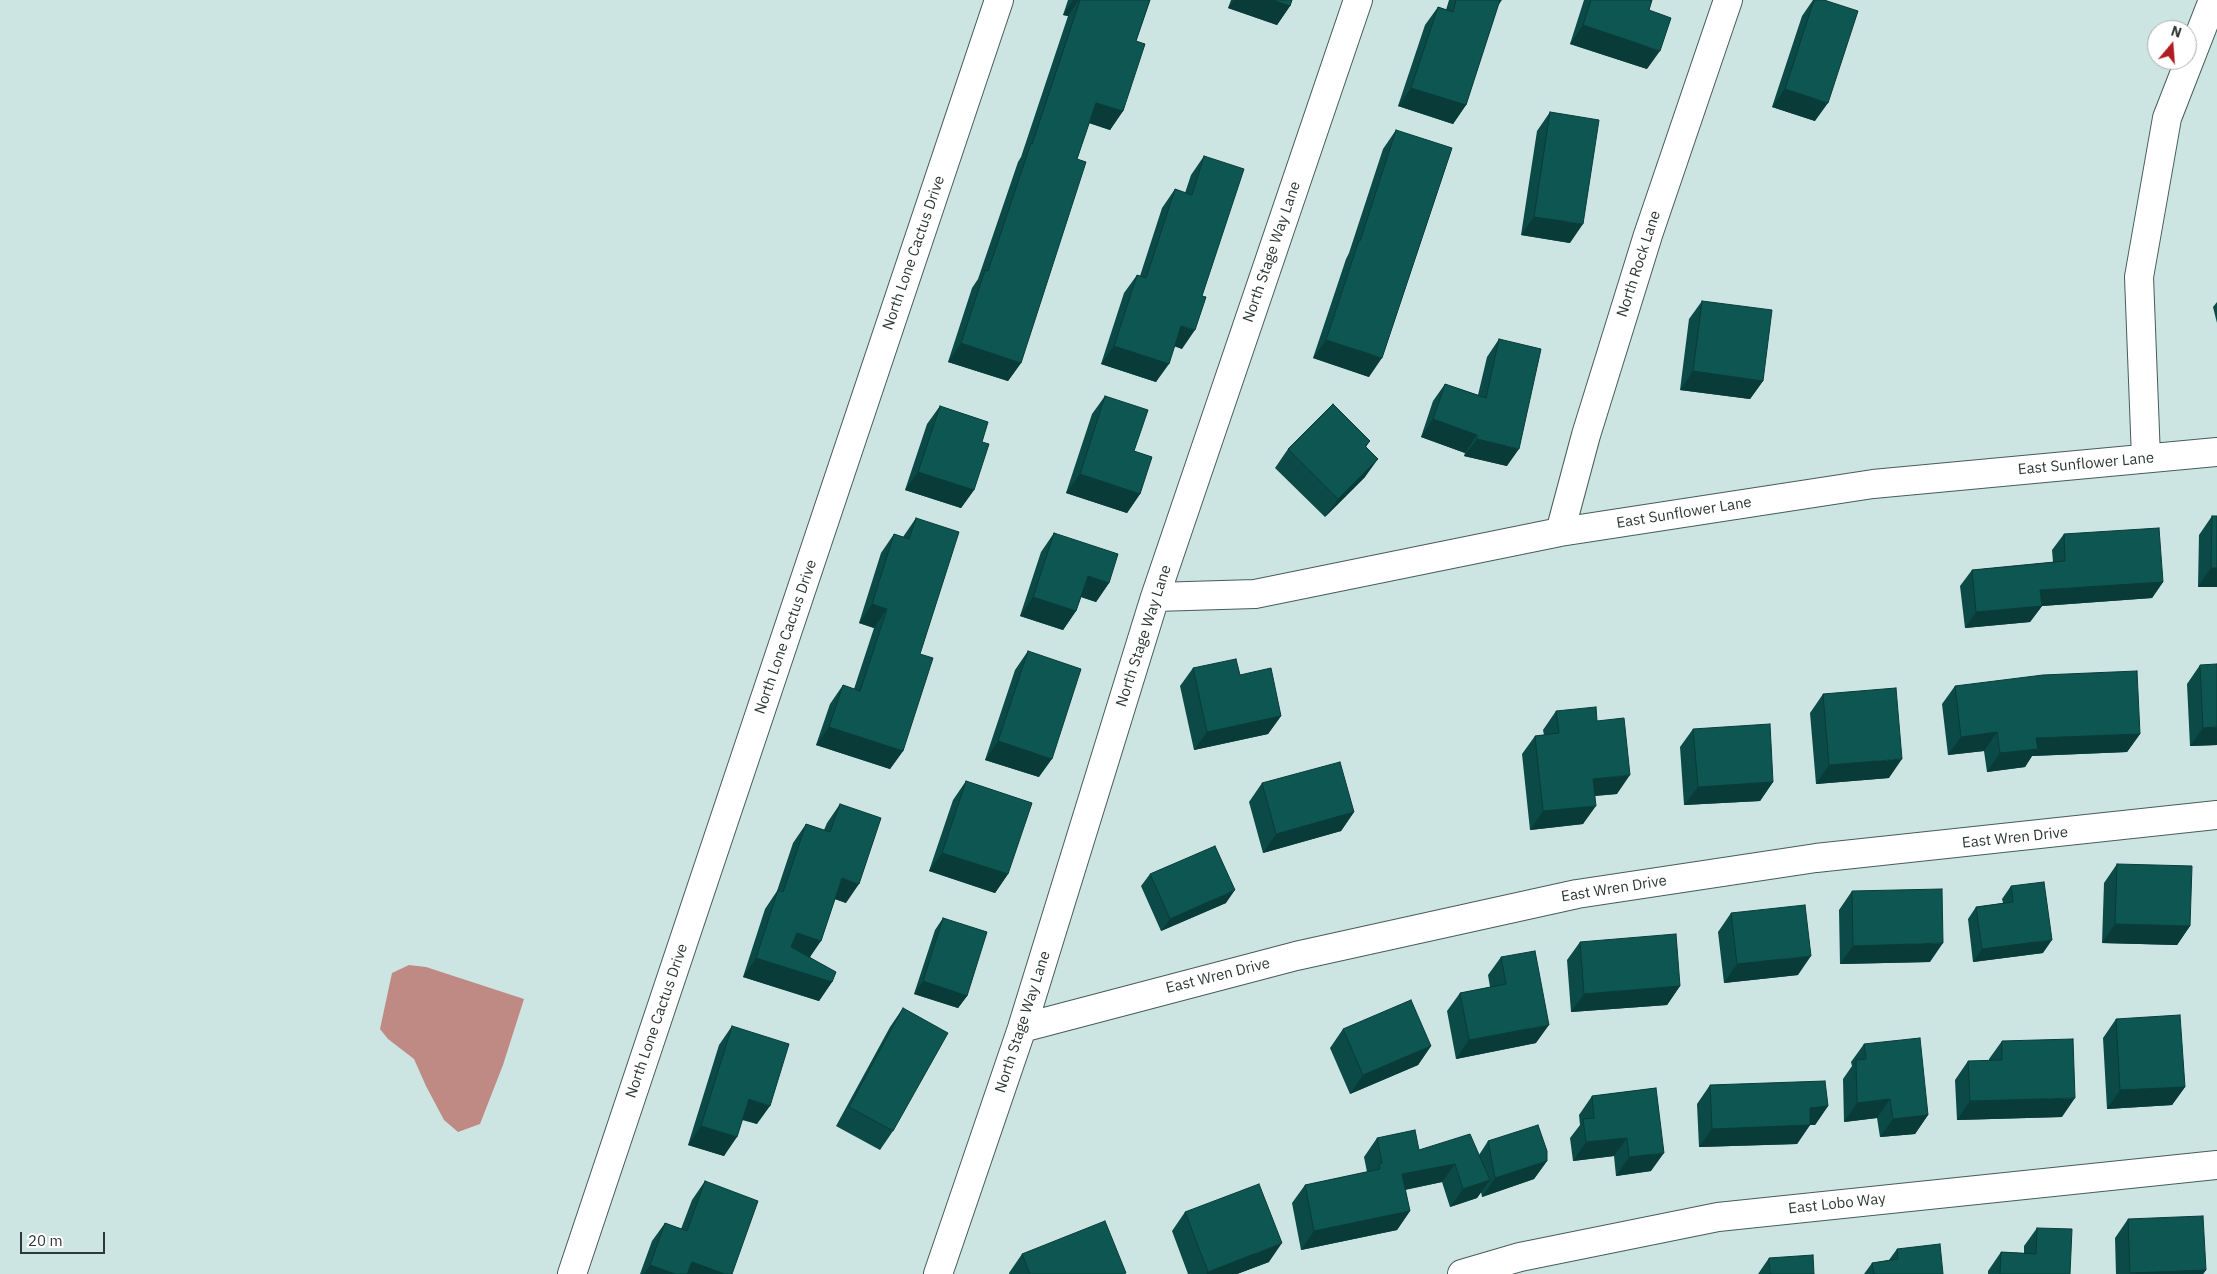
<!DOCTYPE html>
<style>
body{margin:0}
#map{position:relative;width:2217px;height:1274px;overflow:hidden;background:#cce4e2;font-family:"IBM Plex Sans",sans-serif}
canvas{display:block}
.north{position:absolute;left:2147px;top:20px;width:50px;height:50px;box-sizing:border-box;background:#fff;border:1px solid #abafaf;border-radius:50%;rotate:18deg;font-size:14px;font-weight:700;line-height:20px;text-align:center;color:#2e3836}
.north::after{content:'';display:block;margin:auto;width:18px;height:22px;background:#af1d22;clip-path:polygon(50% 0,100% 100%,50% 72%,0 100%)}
.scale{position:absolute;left:20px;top:1232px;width:85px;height:22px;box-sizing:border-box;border:2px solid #2e3836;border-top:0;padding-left:6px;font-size:15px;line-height:18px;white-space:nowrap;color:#2e3836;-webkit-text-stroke:4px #fff;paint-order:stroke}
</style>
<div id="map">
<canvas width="2217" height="1274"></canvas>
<div class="north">N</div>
<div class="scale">20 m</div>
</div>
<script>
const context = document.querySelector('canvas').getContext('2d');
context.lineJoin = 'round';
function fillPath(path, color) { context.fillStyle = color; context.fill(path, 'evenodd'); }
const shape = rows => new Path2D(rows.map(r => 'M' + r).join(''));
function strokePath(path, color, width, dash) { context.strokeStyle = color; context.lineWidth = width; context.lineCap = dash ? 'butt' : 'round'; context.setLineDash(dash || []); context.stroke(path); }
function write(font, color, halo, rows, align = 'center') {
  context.font = font + ' "IBM Plex Sans",sans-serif'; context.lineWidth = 5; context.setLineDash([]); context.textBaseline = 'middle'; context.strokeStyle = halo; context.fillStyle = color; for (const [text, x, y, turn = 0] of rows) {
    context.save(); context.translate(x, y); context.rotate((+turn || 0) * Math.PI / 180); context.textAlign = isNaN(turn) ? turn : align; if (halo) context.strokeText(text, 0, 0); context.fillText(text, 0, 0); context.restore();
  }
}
fillPath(shape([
 [409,965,426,967,524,999,503,1065,480,1124,458,1132,444,1120,426,1086,414,1059,388,1039,380,1029,392,973]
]), '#c08a84');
const street = shape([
 [2146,458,2139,277,2167,118,2213,0],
 [1560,532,1586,435,1648,235,1728,0],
 [1155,597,1255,594,1560,532,1873,484,2217,452],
 [1022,1028,1296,956,1577,894,1816,858,2217,815],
 [572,1274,999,0],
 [938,1274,1022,1028,1155,597,1358,0],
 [1462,1274,1520,1257,1718,1217,2217,1165]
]);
strokePath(street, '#475c5a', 30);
strokePath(street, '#fff', 28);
fillPath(shape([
 [1068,0,1150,0,1136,41,1123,111,1110,130,1089,123,1077,159,1021,363,1008,381,948,362,972,288,978,279,1018,162,1021,157,1068,16,1063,15],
 [1231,0,1292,0,1290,6,1277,25,1228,8],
 [1449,0,1502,0,1497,7,1466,105,1453,124,1398,106,1425,25,1438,7,1446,10],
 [1584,0,1652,0,1649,10,1647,69,1570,44],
 [1813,0,1824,0,1815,121,1772,107,1802,16],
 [1550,112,1570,243,1521,235,1537,131],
 [1396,130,1369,377,1313,358,1346,259,1349,253,1383,149],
 [1204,156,1182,349,1175,346,1156,382,1101,364,1124,293,1137,275,1140,276,1162,208,1175,189,1185,193,1191,175],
 [1702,301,1763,381,1750,399,1680,390,1689,319],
 [2217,302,2217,323,2213,307],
 [1499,339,1507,466,1464,456,1465,453,1421,437,1433,401,1445,384,1478,395,1487,357],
 [1105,396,1134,451,1140,494,1127,513,1066,493,1092,414],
 [940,406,982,442,974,490,961,508,905,490,927,424],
 [1370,441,1366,447,1365,477,1325,517,1275,468,1288,449],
 [2212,516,2217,516,2217,587,2198,587,2199,535],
 [916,518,920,654,903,751,890,769,816,745,830,704,843,685,854,689,874,628,859,623,881,553,894,534,903,537],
 [1054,533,1109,583,1096,602,1081,597,1076,611,1063,630,1020,616,1041,552],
 [2064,534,2163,582,2152,598,2042,606,2030,622,1965,628,1960,586,1972,570,2053,562,2052,550],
 [1028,651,1039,777,985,760,1015,670],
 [2200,665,2217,745,2190,746,2187,684],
 [1193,668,1281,716,1268,734,1194,750,1180,686],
 [1955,686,2140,734,2127,752,2032,756,2025,767,1987,772,1984,751,1948,755,1942,704],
 [1823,694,1889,778,1816,784,1810,713],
 [1556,711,1597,721,1617,794,1595,796,1583,824,1530,830,1522,754,1535,736,1544,735,1543,730],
 [1693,729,1773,782,1760,801,1684,805,1680,747],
 [966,781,1008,874,995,893,929,871,953,800],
 [1262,783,1354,812,1341,831,1263,853,1249,802],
 [840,804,846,903,835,899,810,957,832,982,819,1001,743,977,765,909,777,891,793,843,806,824,824,830,827,823],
 [2117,864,2190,926,2177,945,2102,943,2104,883],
 [1150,874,1226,903,1161,931,1141,886],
 [2011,886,2043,953,1973,962,1968,919,1976,907,2003,903,2002,899],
 [1852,891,1930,962,1840,964,1839,910],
 [1731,913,1798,975,1724,983,1718,932],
 [943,918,967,996,958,1008,914,994,935,930],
 [1580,942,1680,986,1667,1005,1571,1012,1567,960],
 [1501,957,1536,1043,1456,1059,1447,1011,1460,993,1490,987,1488,975],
 [903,1008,893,1131,880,1150,836,1126,890,1027],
 [2116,1019,2185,1087,2172,1105,2107,1109,2103,1038],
 [732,1026,757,1124,742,1120,724,1156,688,1145,719,1045],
 [1343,1029,1431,1046,1418,1065,1350,1094,1330,1048],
 [2002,1041,2062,1117,1957,1120,1955,1080,1968,1061,1989,1061,1989,1059],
 [1864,1044,1928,1115,1915,1134,1880,1137,1877,1118,1844,1122,1843,1079,1852,1066,1851,1062],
 [1710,1085,1828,1106,1815,1125,1810,1125,1797,1144,1699,1147,1697,1104],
 [1656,1088,1651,1171,1616,1176,1614,1156,1573,1161,1570,1138,1580,1125,1579,1115,1592,1096],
 [1377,1138,1419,1150,1479,1155,1488,1141,1547,1161,1534,1179,1482,1197,1481,1192,1477,1198,1450,1207,1442,1182,1405,1190,1410,1211,1397,1230,1301,1250,1292,1203,1305,1185,1367,1172,1364,1157],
 [705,1181,732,1274,640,1274,652,1241,665,1223,681,1229,692,1200],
 [1185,1212,1269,1262,1237,1274,1188,1274,1172,1231],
 [2128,1219,2206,1270,2203,1274,2116,1274,2115,1238],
 [2037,1228,2070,1274,1988,1274,1988,1271,2001,1252,2024,1253,2024,1246],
 [1897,1249,1943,1274,1864,1274,1872,1263,1889,1260],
 [1022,1254,1125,1274,1009,1274,1009,1273],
 [1769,1258,1770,1274,1758,1274]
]), '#0b4a47');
fillPath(shape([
 [1073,0,1079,0,1068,16,1063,15],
 [1234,0,1272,0,1290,6,1277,25,1228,8],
 [1583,25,1660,51,1647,69,1570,44],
 [1411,88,1466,105,1453,124,1398,106],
 [1785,89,1828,103,1815,121,1772,107],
 [1096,103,1123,111,1110,130,1083,121],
 [1534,217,1583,224,1570,243,1521,235],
 [1181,326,1195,330,1182,349,1168,344],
 [1326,340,1382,358,1369,377,1313,358],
 [961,343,1021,363,1008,381,948,362],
 [1114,346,1169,364,1156,382,1101,364],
 [1693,371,1763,381,1750,399,1680,390],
 [1433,419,1477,435,1465,453,1421,437],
 [1477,439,1519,449,1507,466,1464,456],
 [1378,459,1365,477,1325,517,1338,499],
 [918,472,974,490,961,508,905,490],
 [1080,474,1140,494,1127,513,1066,493],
 [2211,568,2217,568,2217,587,2198,587],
 [1088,576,1109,583,1096,602,1075,595],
 [2163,582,2152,598,2042,606,2030,622,1965,628,1976,612,2040,590],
 [1033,597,1076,611,1063,630,1020,616],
 [872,604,887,609,874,628,859,623],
 [1281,716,1268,734,1194,750,1207,732],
 [829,727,903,751,890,769,816,745],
 [2217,727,2217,745,2190,746,2203,728],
 [1997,732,1984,751,1948,755,1961,737],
 [2140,734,2127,752,2032,756,2025,767,1987,772,2000,753,2036,738],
 [998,741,1052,759,1039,777,985,760],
 [1902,759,1889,778,1816,784,1829,765],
 [1630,775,1617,794,1580,797,1593,779],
 [1773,782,1760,801,1684,805,1698,787],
 [1596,806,1583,824,1530,830,1543,811],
 [1354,812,1341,831,1263,853,1276,834],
 [942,853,1008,874,995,893,929,871],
 [842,878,859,884,846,903,829,897],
 [1235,890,1226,903,1161,931,1170,919],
 [2115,924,2190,926,2177,945,2102,943],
 [797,933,821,941,808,960,784,952],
 [2052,940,2043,953,1973,962,1982,949],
 [1943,943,1930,962,1840,964,1853,946],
 [1811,956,1798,975,1724,983,1737,964],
 [756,958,832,982,819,1001,743,977],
 [923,981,967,996,958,1008,914,994],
 [1680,986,1667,1005,1571,1012,1584,994],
 [1549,1025,1536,1043,1456,1059,1469,1040],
 [1431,1046,1418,1065,1350,1094,1363,1075],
 [2185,1087,2172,1105,2107,1109,2120,1090],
 [2075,1098,2062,1117,1957,1120,1970,1101],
 [749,1099,770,1106,757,1124,736,1117],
 [1890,1099,1877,1118,1844,1122,1857,1103],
 [1828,1106,1815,1125,1810,1125,1797,1144,1699,1147,1712,1129,1810,1108],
 [1928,1115,1915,1134,1880,1137,1893,1119],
 [701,1126,737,1137,724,1156,688,1145],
 [1627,1138,1614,1156,1573,1161,1586,1142],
 [1664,1153,1651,1171,1616,1176,1629,1157],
 [1547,1161,1534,1179,1482,1197,1495,1178],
 [1455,1164,1442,1182,1389,1193,1402,1174],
 [1490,1180,1477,1198,1450,1207,1463,1189],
 [1410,1211,1397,1230,1301,1250,1314,1231],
 [1282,1243,1269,1262,1237,1274,1206,1274,1208,1272],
 [692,1262,725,1274,683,1274],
 [650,1265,675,1274,644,1274],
 [2206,1270,2203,1274,2130,1274,2130,1273]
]), '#093c39');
const building = shape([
 [1080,0,1150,0,1136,41,1145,44,1123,111,1096,103,1077,159,1086,162,1021,363,961,343,985,270,988,271,1031,143,1032,144,1080,0],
 [1272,0,1292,0,1290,6,1272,0],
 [1456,0,1500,0,1466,105,1411,88,1438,7,1453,12,1456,0],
 [1591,0,1652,0,1649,10,1671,18,1660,51,1583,25,1591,0],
 [1814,0,1824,0,1858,11,1828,103,1785,89,1814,0],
 [1550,112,1599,120,1583,224,1534,217,1550,112],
 [1396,130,1452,148,1382,358,1326,340,1359,240,1360,241,1396,130],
 [1204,156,1244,169,1202,296,1206,297,1195,330,1181,326,1169,364,1114,346,1137,275,1146,278,1175,189,1192,195,1204,156],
 [1702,301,1772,310,1763,381,1693,371,1702,301],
 [1499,339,1541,349,1519,449,1477,439,1477,435,1433,419,1445,384,1486,398,1499,339],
 [1105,396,1148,410,1134,451,1152,457,1140,494,1080,474,1105,396],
 [1333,404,1370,441,1365,446,1378,459,1338,499,1288,449,1333,404],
 [940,406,988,422,982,442,989,444,974,490,918,472,940,406],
 [2212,516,2217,516,2217,568,2211,568,2212,516],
 [916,518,959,532,920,654,933,658,903,751,829,727,843,685,860,691,887,609,872,604,894,534,909,539,916,518],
 [2159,528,2163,582,2040,590,2042,606,1976,612,1972,570,2065,561,2064,534,2159,528],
 [1054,533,1118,554,1109,583,1088,576,1076,611,1033,597,1054,533],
 [1028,651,1081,669,1052,759,998,741,1028,651],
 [1236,659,1240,675,1271,668,1281,716,1207,732,1193,668,1236,659],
 [2217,664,2217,727,2203,728,2200,665,2217,664],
 [2137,671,2140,734,2036,738,2038,749,2000,753,1997,732,1961,737,1955,686,2043,675,2137,671],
 [1896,688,1902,759,1829,765,1823,694,1896,688],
 [1596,707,1597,721,1624,718,1630,775,1593,779,1596,806,1543,811,1535,736,1559,733,1556,711,1596,707],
 [1770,724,1773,782,1698,787,1693,729,1770,724],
 [1340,762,1354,812,1276,834,1262,783,1340,762],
 [966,781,1032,803,1008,874,942,853,966,781],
 [840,804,881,818,859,884,842,878,821,941,797,933,791,947,836,972,832,982,756,958,778,890,783,892,806,824,830,832,840,804],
 [1215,846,1235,890,1170,919,1150,874,1215,846],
 [2117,864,2192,866,2190,926,2115,924,2117,864],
 [2044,882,2052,940,1982,949,1976,907,2013,902,2011,886,2044,882],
 [1942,889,1943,943,1853,946,1852,891,1942,889],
 [1805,905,1811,956,1737,964,1731,913,1805,905],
 [943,918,987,932,967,996,923,981,943,918],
 [1676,934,1680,986,1584,994,1580,942,1676,934],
 [1535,951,1549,1025,1469,1040,1460,993,1506,984,1501,957,1535,951],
 [1411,1000,1431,1046,1363,1075,1343,1029,1411,1000],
 [903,1008,948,1033,893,1131,849,1107,903,1008],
 [2180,1015,2185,1087,2120,1090,2116,1019,2180,1015],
 [732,1026,789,1044,770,1106,749,1099,737,1137,701,1126,732,1026],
 [1920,1038,1928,1115,1893,1119,1890,1099,1857,1103,1856,1060,1866,1059,1864,1044,1920,1038],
 [2073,1039,2075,1098,1970,1101,1968,1061,2002,1060,2002,1041,2073,1039],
 [1825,1081,1828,1106,1810,1108,1810,1125,1712,1129,1710,1085,1825,1081],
 [1656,1088,1664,1153,1629,1157,1627,1138,1586,1142,1583,1119,1594,1118,1592,1096,1656,1088],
 [1538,1125,1547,1151,1547,1161,1495,1178,1488,1141,1538,1125],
 [1415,1130,1419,1150,1470,1134,1490,1180,1463,1189,1455,1164,1402,1174,1410,1211,1314,1231,1305,1185,1380,1169,1379,1164,1382,1163,1377,1138,1415,1130],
 [705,1181,758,1201,732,1274,725,1274,692,1262,687,1274,675,1274,650,1265,665,1223,687,1231,705,1181],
 [1259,1184,1282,1243,1208,1272,1185,1212,1259,1184],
 [2203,1216,2206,1270,2130,1273,2128,1219,2203,1216],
 [1105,1221,1126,1273,1122,1274,1030,1274,1022,1254,1105,1221],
 [2037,1228,2072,1229,2070,1274,2000,1274,2001,1252,2036,1254,2037,1228],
 [1940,1244,1943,1274,1874,1274,1872,1263,1898,1259,1897,1249,1940,1244],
 [1813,1255,1814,1274,1770,1274,1769,1258,1813,1255]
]);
fillPath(building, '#0d5652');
strokePath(building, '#093c39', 1);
write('15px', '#2e3836', '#fff', [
 ["North Stage Way Lane",1272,252,-71],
 ["North Lone Cactus Drive",914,253,-71],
 ["North Rock Lane",1639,264,-72],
 ["East Sunflower Lane",2086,464,-5],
 ["East Sunflower Lane",1684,513,-9],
 ["North Stage Way Lane",1144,636,-72],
 ["North Lone Cactus Drive",786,637,-71],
 ["East Wren Drive",2015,838,-6],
 ["East Wren Drive",1614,889,-9],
 ["East Wren Drive",1218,976,-14],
 ["North Lone Cactus Drive",657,1021,-71],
 ["North Stage Way Lane",1023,1022,-72],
 ["East Lobo Way",1837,1204,-6]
]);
</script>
